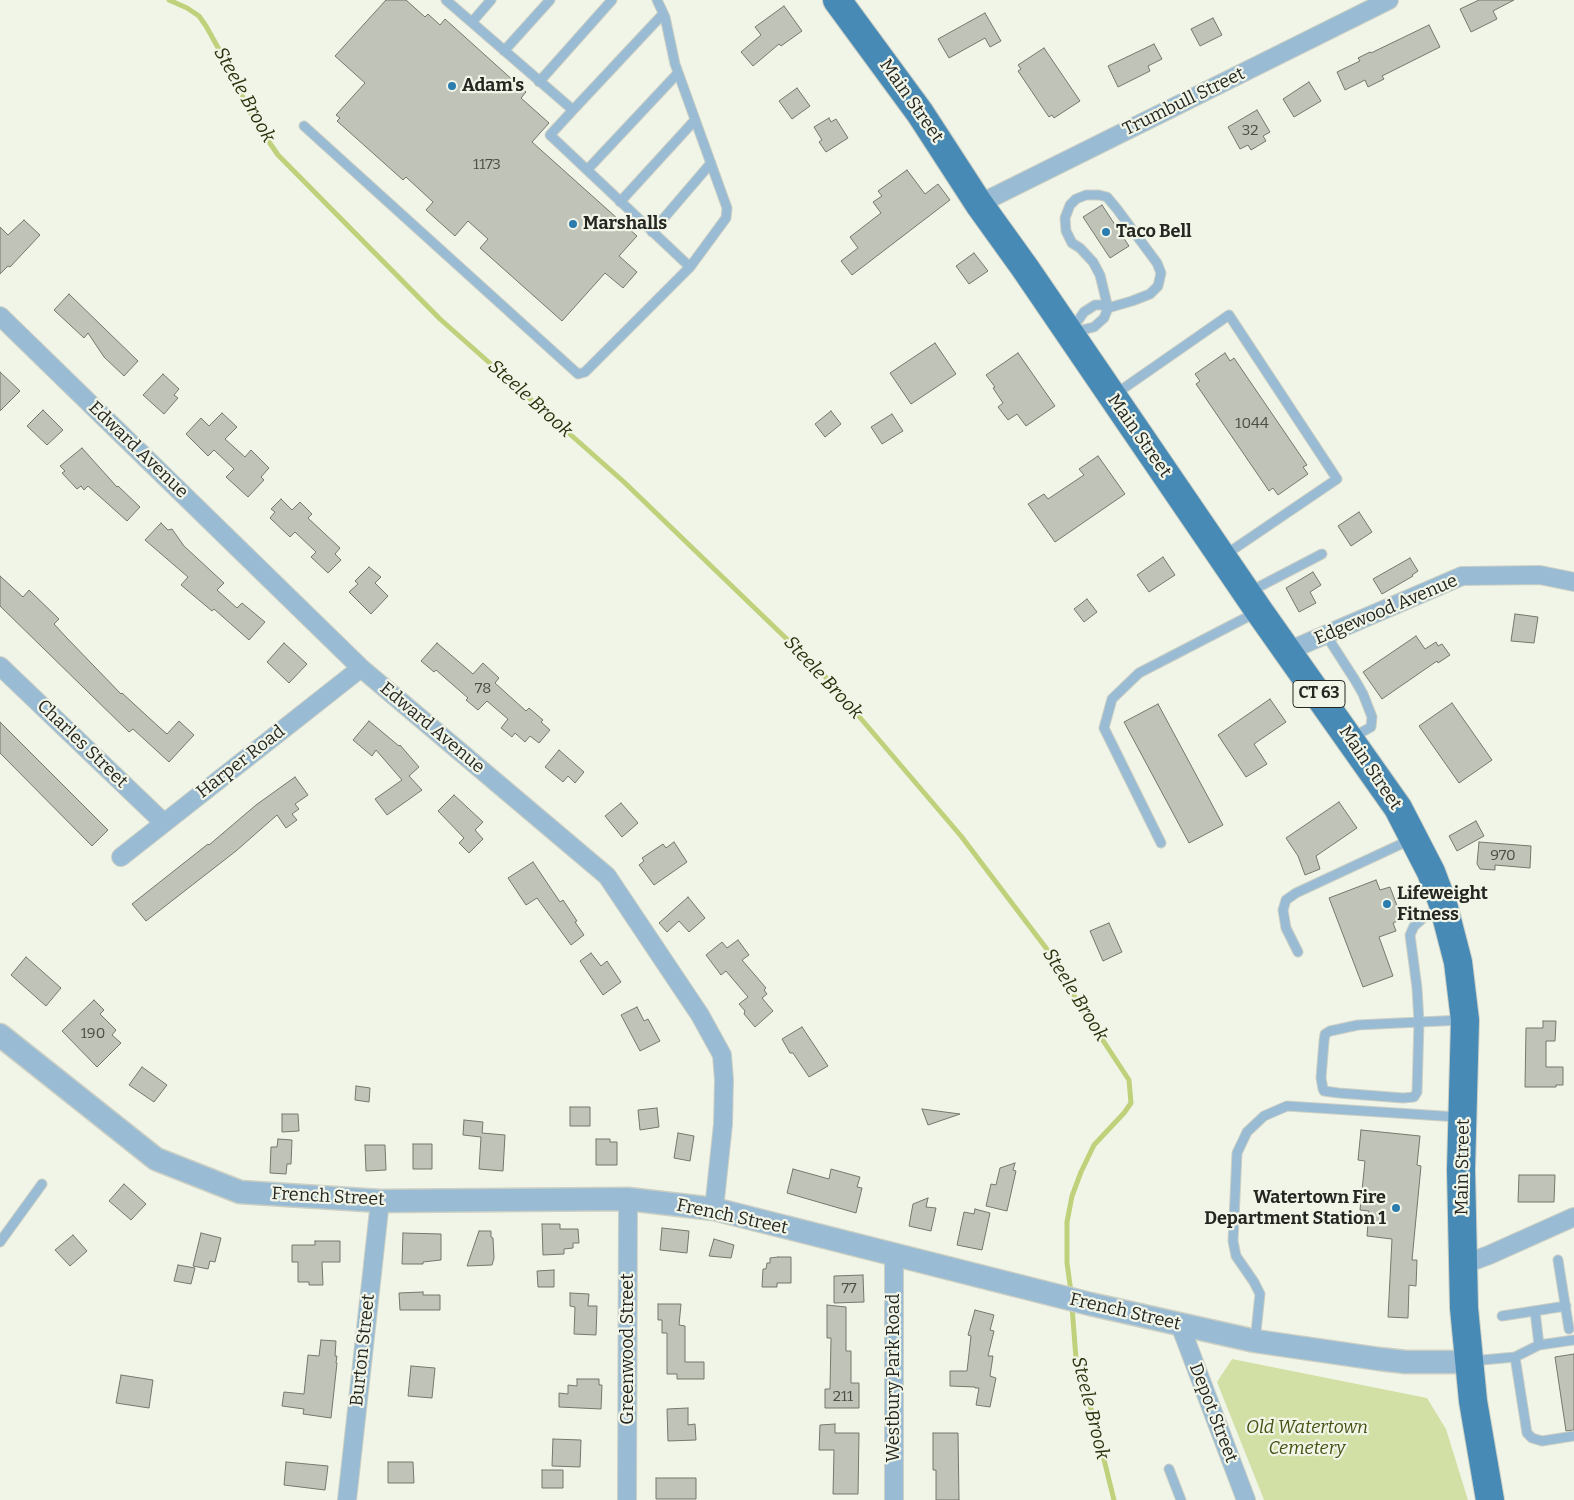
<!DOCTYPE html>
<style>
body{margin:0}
canvas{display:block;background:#f1f5e8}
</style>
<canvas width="1574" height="1500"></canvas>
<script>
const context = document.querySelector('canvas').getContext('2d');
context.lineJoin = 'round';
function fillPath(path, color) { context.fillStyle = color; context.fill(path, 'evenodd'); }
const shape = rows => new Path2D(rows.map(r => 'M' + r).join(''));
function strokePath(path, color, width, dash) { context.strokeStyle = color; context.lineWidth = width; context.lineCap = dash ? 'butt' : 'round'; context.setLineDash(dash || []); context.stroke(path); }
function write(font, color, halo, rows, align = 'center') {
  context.font = font + ' Bitter,serif'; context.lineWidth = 4.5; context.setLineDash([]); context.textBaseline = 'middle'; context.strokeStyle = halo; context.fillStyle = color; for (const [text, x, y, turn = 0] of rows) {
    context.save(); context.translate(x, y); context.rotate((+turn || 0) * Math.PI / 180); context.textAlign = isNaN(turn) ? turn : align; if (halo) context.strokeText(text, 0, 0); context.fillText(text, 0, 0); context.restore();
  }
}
fillPath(shape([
 [1232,1359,1427,1398,1446,1429,1468,1500,1264,1500,1217,1382]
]), '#d2e0a5');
strokePath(shape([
 [169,0,187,8,199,16,206,26,226,62,254,120,278,155,440,319,624,482,822,673,961,836,1046,948,1079,1004,1129,1080,1131,1103,1124,1113,1094,1145,1081,1172,1072,1196,1067,1222,1067,1263,1071,1292],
 [1072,1306,1076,1359,1094,1419,1114,1500]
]), '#bfd17b', 5);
const building = shape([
 [386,0,406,0,425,17,428,14,440,25,445,19,526,92,521,98,549,123,532,142,637,236,619,256,637,272,623,288,605,273,562,321,480,248,488,239,468,221,455,236,426,210,433,202,406,177,403,180,337,121,340,118,336,115,365,83,335,56,386,0],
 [1479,0,1514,0,1493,11,1497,19,1471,32,1460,9,1479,0],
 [784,6,802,31,781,46,779,44,753,66,741,52,761,35,755,27,784,6],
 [985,13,1001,41,990,47,985,38,949,58,938,39,985,13],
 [1213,18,1222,35,1200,46,1191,29,1213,18],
 [1429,25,1440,47,1382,76,1384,79,1368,87,1365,80,1345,90,1337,72,1360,61,1358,58,1370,52,1371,53,1429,25],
 [1154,44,1162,59,1148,66,1150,71,1118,87,1108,66,1154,44],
 [1044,48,1080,101,1054,118,1052,115,1049,117,1018,71,1021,69,1018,65,1044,48],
 [1309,82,1321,101,1294,117,1283,99,1309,82],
 [797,88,810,106,792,119,779,101,797,88],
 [1257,110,1270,132,1263,136,1266,141,1251,150,1248,145,1240,149,1228,127,1257,110],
 [829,118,831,122,836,119,848,138,826,152,819,142,822,140,814,127,829,118],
 [907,170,925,194,938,184,950,200,852,275,841,261,858,248,850,237,881,213,873,202,882,196,878,191,907,170],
 [1102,205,1129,246,1110,258,1083,217,1102,205],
 [24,220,40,235,10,267,8,266,0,274,0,227,8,235,24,220],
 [974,253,988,271,969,284,956,266,974,253],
 [69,294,138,361,124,376,104,357,88,333,84,338,54,310,69,294],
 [935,343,956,374,911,404,890,373,935,343],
 [1018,353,1055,406,1026,426,1017,414,1008,420,998,407,1003,403,993,388,995,387,986,375,1018,353],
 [1225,353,1230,361,1234,358,1307,465,1303,467,1308,474,1278,495,1273,488,1269,491,1196,384,1200,381,1195,374,1225,353],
 [0,372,20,391,0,411,0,372],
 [163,374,179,389,174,395,178,398,164,414,143,395,163,374],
 [43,410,63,430,47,445,27,426,43,410],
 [831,411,841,424,825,437,815,424,831,411],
 [222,413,237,427,225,439,245,457,251,450,269,468,261,477,264,480,248,497,226,477,234,469,214,450,208,456,186,434,201,418,209,426,222,413],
 [892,414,903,431,882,444,871,427,892,414],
 [82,448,117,487,118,486,140,507,127,521,88,486,84,490,81,486,77,489,62,473,65,471,60,466,82,448],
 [1098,456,1125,494,1055,542,1028,504,1044,494,1048,499,1084,475,1079,469,1098,456],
 [281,499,292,510,300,502,312,514,308,518,340,548,335,554,341,560,328,573,311,557,316,552,295,532,290,537,270,518,275,512,271,509,281,499],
 [1359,512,1372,532,1351,546,1338,526,1359,512],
 [161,523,168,530,172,529,184,546,224,583,217,590,237,608,242,603,265,622,249,640,214,609,212,611,181,585,188,577,145,540,161,523],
 [1163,557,1175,575,1149,592,1137,575,1163,557],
 [1410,558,1418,571,1412,575,1413,576,1382,594,1373,579,1410,558],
 [369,567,381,577,375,583,388,596,371,614,349,592,358,584,355,581,369,567],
 [1313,572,1321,585,1310,592,1316,603,1299,612,1286,588,1313,572],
 [0,576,23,597,29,590,59,619,54,624,66,637,121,694,122,693,159,727,167,734,179,721,194,735,169,762,133,729,129,732,0,606,0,576],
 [1087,599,1097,612,1084,622,1074,609,1087,599],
 [1515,614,1538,617,1534,643,1511,641,1515,614],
 [1416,636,1425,649,1436,642,1438,646,1442,644,1450,655,1438,663,1437,661,1382,699,1363,672,1416,636],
 [284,643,307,664,289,683,267,662,284,643],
 [437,643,473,674,483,663,499,678,495,683,526,711,529,708,543,720,541,722,550,730,539,743,530,736,525,742,515,733,512,737,501,728,508,719,487,701,478,710,466,700,468,698,436,670,434,672,421,661,437,643],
 [1270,699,1286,722,1254,744,1267,764,1246,777,1218,735,1270,699],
 [1452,703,1492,760,1459,783,1419,726,1452,703],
 [1158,704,1223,825,1189,843,1124,722,1158,704],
 [369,721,399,746,400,745,419,767,409,776,422,790,387,815,375,799,402,780,376,750,372,756,353,740,369,721],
 [0,722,108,830,92,846,0,753,0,722],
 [559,750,584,772,575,783,568,776,563,782,545,767,559,750],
 [295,777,308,795,295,804,299,809,292,814,297,820,286,828,277,815,236,851,146,921,132,904,208,844,209,845,256,805,295,777],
 [454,795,483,822,475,830,483,839,469,853,459,843,464,838,438,811,454,795],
 [1339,802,1357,828,1316,856,1320,869,1305,875,1298,856,1286,838,1339,802],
 [621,803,638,823,622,837,605,816,621,803],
 [1476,821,1484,836,1457,851,1449,836,1476,821],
 [674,842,687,862,654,885,639,865,644,861,642,858,663,844,666,848,674,842],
 [1479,842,1531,846,1530,868,1495,865,1495,870,1480,869,1477,864,1479,842],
 [533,862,560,902,563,900,577,921,575,922,584,935,571,945,537,898,526,905,508,878,533,862],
 [1376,880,1380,890,1390,887,1402,919,1393,923,1396,931,1379,937,1393,976,1363,987,1329,898,1376,880],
 [688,897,705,918,689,932,679,921,667,932,659,923,688,897],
 [1109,923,1122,952,1103,961,1090,931,1109,923],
 [738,940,749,955,742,960,766,988,764,990,767,994,762,998,773,1011,755,1027,744,1014,745,1011,739,1004,748,997,726,971,721,975,706,955,722,942,727,948,738,940],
 [591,953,601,966,607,961,621,982,603,995,580,961,591,953],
 [26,957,61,988,46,1006,11,975,26,957],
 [94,1000,104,1010,100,1014,116,1030,112,1035,121,1043,97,1067,62,1031,94,1000],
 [637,1007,644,1021,648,1019,660,1041,640,1051,621,1015,637,1007],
 [1543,1021,1556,1021,1555,1041,1546,1041,1546,1067,1563,1067,1563,1085,1556,1085,1556,1087,1525,1087,1526,1028,1543,1028,1543,1021],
 [802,1027,828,1066,809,1077,793,1053,790,1053,782,1039,802,1027],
 [142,1067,167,1085,154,1102,129,1085,142,1067],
 [356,1086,370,1088,369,1102,355,1100,356,1086],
 [570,1107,590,1107,590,1126,570,1126,570,1107],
 [657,1108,659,1127,640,1130,638,1110,657,1108],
 [922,1109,960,1114,928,1125,922,1109],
 [282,1114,298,1114,299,1131,282,1132,282,1114],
 [464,1120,483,1122,482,1133,505,1135,503,1171,479,1169,481,1137,463,1135,464,1120],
 [1361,1130,1420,1136,1417,1165,1421,1166,1412,1260,1417,1260,1416,1286,1409,1285,1408,1318,1388,1317,1392,1239,1367,1236,1369,1211,1360,1210,1365,1161,1358,1160,1361,1130],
 [678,1133,694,1136,690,1161,674,1158,678,1133],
 [278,1139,292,1140,291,1164,287,1164,286,1174,270,1173,271,1147,277,1147,278,1139],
 [596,1139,610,1139,610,1142,617,1142,617,1165,596,1165,596,1139],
 [413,1144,432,1144,432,1169,413,1169,413,1144],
 [365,1145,385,1145,386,1170,366,1171,365,1145],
 [1015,1163,1013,1170,1016,1171,1007,1211,986,1206,991,1184,996,1185,1000,1168,1015,1163],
 [793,1169,829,1179,831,1169,860,1177,857,1187,862,1188,856,1213,787,1193,793,1169],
 [1519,1175,1555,1175,1554,1202,1518,1202,1519,1175],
 [124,1184,146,1204,131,1220,109,1201,124,1184],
 [928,1198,926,1207,936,1208,931,1231,909,1226,913,1204,928,1198],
 [975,1209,990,1213,982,1250,957,1245,964,1212,974,1214,975,1209],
 [542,1224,560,1224,560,1229,578,1229,579,1243,573,1243,573,1248,564,1249,564,1254,543,1255,542,1224],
 [662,1228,689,1231,687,1253,660,1250,662,1228],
 [479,1231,491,1231,491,1237,493,1238,494,1258,492,1265,467,1266,479,1231],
 [201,1233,221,1238,215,1262,210,1261,208,1269,193,1266,201,1233],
 [403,1233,441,1234,441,1260,423,1262,423,1264,402,1264,403,1233],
 [73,1235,87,1251,70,1266,55,1250,73,1235],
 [714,1239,734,1245,731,1258,709,1256,714,1239],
 [315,1241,340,1241,340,1262,322,1262,323,1285,309,1285,309,1282,298,1282,298,1262,292,1262,292,1245,315,1245,315,1241],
 [778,1257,791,1257,791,1283,777,1283,777,1287,762,1287,763,1269,766,1269,767,1263,770,1263,770,1258,778,1257],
 [178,1265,195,1268,191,1284,174,1281,178,1265],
 [554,1270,554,1287,538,1287,537,1271,554,1270],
 [863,1275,864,1302,834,1303,834,1276,863,1275],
 [423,1292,423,1295,440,1295,440,1310,400,1310,399,1293,423,1292],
 [570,1293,589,1294,588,1306,597,1306,596,1335,574,1334,575,1307,570,1306,570,1293],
 [658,1304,681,1304,679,1325,685,1326,685,1362,704,1362,704,1379,677,1379,677,1374,667,1374,667,1333,662,1333,662,1320,658,1320,658,1304],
 [827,1305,846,1307,846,1351,851,1351,851,1383,859,1383,859,1408,825,1408,825,1389,830,1389,831,1338,827,1338,827,1305],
 [975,1310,994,1315,990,1330,994,1331,988,1356,993,1356,990,1376,996,1378,990,1407,976,1405,979,1388,975,1388,975,1387,950,1386,950,1371,967,1371,971,1336,968,1335,975,1310],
 [321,1340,336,1341,335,1356,337,1356,336,1363,337,1363,331,1418,303,1414,304,1409,282,1406,284,1392,304,1394,308,1355,319,1356,321,1340],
 [1574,1354,1574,1430,1566,1431,1555,1357,1574,1354],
 [411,1366,435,1368,432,1398,408,1396,411,1366],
 [121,1375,153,1380,149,1408,116,1403,121,1375],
 [577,1379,599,1379,599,1385,602,1385,601,1409,559,1407,559,1393,568,1394,568,1385,577,1386,577,1379],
 [688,1408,688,1425,695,1424,696,1440,668,1441,667,1409,688,1408],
 [835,1424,835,1433,859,1433,858,1494,833,1494,834,1450,819,1450,820,1425,835,1424],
 [933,1433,958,1433,959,1500,936,1500,936,1470,933,1470,933,1433],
 [553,1439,581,1440,580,1467,552,1466,553,1439],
 [286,1462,328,1466,325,1490,284,1485,286,1462],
 [388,1462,413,1462,414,1483,388,1483,388,1462],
 [542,1470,563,1470,563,1488,542,1488,542,1470],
 [656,1478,696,1478,696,1499,656,1499,656,1478]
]);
fillPath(building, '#c0c3b7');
strokePath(building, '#75786d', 1);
const service = shape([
 [446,0,573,110,550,135,690,267],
 [472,22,491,0],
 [504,51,550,0],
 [539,82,612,0],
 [573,110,663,14],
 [304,126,578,374,585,372,690,267,726,218,727,208,675,64,665,17,657,0],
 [587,170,678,73],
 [620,202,695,120],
 [652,232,711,163],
 [1072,329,1084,312,1095,305,1102,305,1108,308,1132,301,1150,294,1158,286,1161,273,1157,263,1117,209,1107,197,1099,195,1086,195,1076,199,1070,205,1065,218,1066,231,1072,243,1080,248,1093,262,1100,275,1108,308,1104,318,1094,327,1074,332],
 [1114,395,1229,315,1337,479,1225,555],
 [1249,592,1322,554],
 [1326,635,1355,680,1363,694,1372,717,1371,727,1353,737],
 [1161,843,1104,728,1112,699,1139,673,1257,612],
 [1439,906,1422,919,1414,926,1410,935,1417,988,1419,1022,1358,1025,1330,1031,1325,1034,1324,1041,1321,1078,1323,1089,1324,1091,1339,1093,1403,1098,1414,1097,1417,1092,1419,1022,1463,1020],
 [1298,952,1286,928,1283,910,1286,900,1296,893,1412,839],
 [0,1242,42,1184],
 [1558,1260,1569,1329],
 [1502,1316,1566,1306],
 [1255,1341,1260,1294,1254,1282,1236,1256,1233,1241,1237,1153,1247,1132,1264,1116,1287,1106,1458,1117],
 [1539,1345,1574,1340],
 [1515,1357,1527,1433,1532,1438,1542,1441,1574,1436],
 [1471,1361,1515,1357,1539,1345,1535,1311],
 [1169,1469,1181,1500]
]);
const minor = shape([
 [979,204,1389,0],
 [0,316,361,668,607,876,700,1015,722,1055,724,1080,723,1124,714,1209],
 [1288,651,1462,576,1540,575,1574,582],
 [0,666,164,823],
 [121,857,361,668],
 [1462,1265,1489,1255,1574,1217],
 [1180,1325,1246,1500],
 [347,1500,380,1201],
 [627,1500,628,1199],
 [894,1500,894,1255]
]);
const tertiary = shape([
 [0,1035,156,1159,240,1192,380,1201,628,1199,714,1209,1090,1304,1255,1341,1379,1359,1406,1362,1468,1362]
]);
const primary = shape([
 [837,0,920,113,979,204,1025,268,1259,611,1398,808,1431,872,1443,904,1458,962,1465,1020,1461,1170,1464,1308,1473,1401,1490,1500]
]);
strokePath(service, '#ccd0c4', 11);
strokePath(minor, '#ccd0c4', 20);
strokePath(tertiary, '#ccd0c4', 25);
strokePath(primary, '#ccd0c4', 30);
strokePath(service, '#99bbd3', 9);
strokePath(minor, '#99bbd3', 18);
strokePath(tertiary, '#99bbd3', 22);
strokePath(primary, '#478ab6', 28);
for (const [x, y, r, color] of [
 [452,86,5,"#2b7dae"],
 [573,224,5,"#2b7dae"],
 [1106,232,5,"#2b7dae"],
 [1387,904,5,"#2b7dae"],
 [1396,1208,5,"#2b7dae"]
]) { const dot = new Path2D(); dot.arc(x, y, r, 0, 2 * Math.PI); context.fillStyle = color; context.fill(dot); strokePath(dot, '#f1f5e8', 2); }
write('15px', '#4c4d46', null, [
 ["32",1250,131],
 ["1173",487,165],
 ["1044",1252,424],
 ["78",483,689],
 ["970",1503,856],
 ["190",93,1034],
 ["77",849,1289],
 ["211",843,1397]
]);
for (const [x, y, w] of [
 [1319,694,52]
]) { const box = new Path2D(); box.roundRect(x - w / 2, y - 13.5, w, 27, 4); context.fillStyle = '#f1f5e8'; context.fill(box); strokePath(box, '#252621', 1); }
write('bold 16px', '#252621', null, [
 ["CT 63",1319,694]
]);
write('bold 18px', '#252621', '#f1f5e8', [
 ["Adam's",462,86],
 ["Marshalls",583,224],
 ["Taco Bell",1116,232],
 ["Lifeweight",1397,894],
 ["Fitness",1397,915],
 ["Watertown Fire",1386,1198,"right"],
 ["Department Station 1",1386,1219,"right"]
], 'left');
write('18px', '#252621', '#f1f5e8', [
 ["Main Street",911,101,55],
 ["Trumbull Street",1184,102,-26],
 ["Main Street",1139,436,55],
 ["Edward Avenue",138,450,44],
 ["Edgewood Avenue",1386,610,-23],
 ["Edward Avenue",432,728,40],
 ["Charles Street",82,744,44],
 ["Harper Road",241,762,-38],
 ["Main Street",1370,768,56],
 ["Main Street",1463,1167,-89],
 ["French Street",328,1197,3],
 ["French Street",732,1217,12],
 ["French Street",1125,1312,13],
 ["Greenwood Street",628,1349,-90],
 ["Burton Street",363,1350,-84],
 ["Westbury Park Road",894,1378,-90],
 ["Depot Street",1213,1413,69]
]);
write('italic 18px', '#455011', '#f1f5e8', [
 ["Old Watertown",1307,1428],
 ["Cemetery",1307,1449]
]);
write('italic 19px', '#2a310c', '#f1f5e8', [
 ["Steele Brook",244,95,61],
 ["Steele Brook",530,399,42],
 ["Steele Brook",823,678,47],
 ["Steele Brook",1075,995,58],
 ["Steele Brook",1090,1408,76]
]);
</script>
